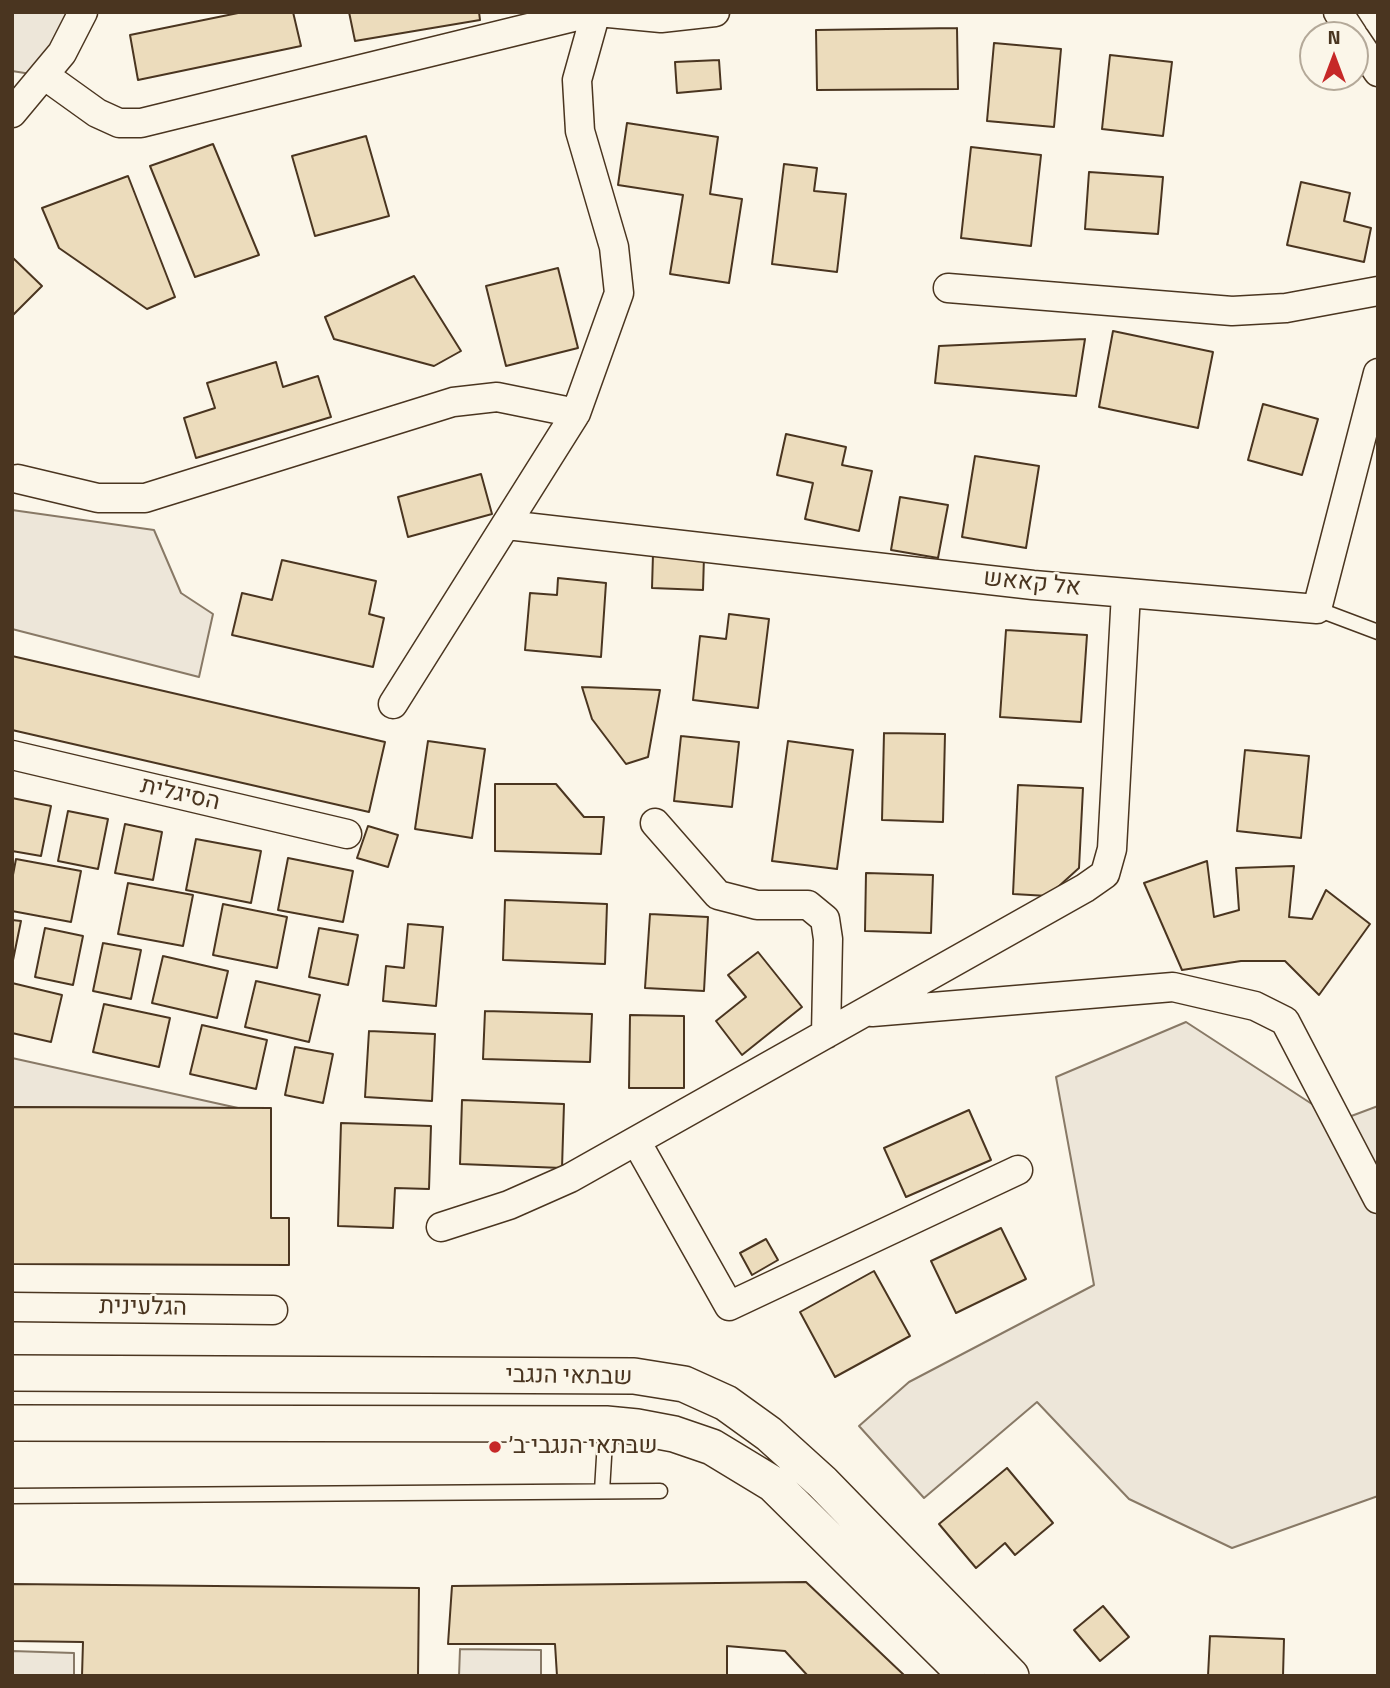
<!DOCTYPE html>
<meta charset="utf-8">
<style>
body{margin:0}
#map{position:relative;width:1390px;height:1688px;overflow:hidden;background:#fbf6e9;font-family:"Titillium Web",sans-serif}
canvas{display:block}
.frame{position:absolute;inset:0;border:14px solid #4a3520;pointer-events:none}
.north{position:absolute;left:1299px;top:21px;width:70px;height:70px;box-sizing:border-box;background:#fbf6e9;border:2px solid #b4a999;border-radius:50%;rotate:0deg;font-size:19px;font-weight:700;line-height:28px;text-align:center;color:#4a3520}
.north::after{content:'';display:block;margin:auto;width:24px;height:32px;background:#c62828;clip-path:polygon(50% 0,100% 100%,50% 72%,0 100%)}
</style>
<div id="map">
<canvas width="1390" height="1688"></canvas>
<div class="frame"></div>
<div class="north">N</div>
</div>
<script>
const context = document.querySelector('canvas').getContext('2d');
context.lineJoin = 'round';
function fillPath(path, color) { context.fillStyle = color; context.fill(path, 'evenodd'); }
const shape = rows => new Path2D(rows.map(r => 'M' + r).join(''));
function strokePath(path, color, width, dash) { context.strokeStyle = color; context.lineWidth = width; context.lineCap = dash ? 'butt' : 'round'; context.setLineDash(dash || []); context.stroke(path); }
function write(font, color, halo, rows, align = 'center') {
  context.font = font + ' "Titillium Web",Heebo,sans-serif'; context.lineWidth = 5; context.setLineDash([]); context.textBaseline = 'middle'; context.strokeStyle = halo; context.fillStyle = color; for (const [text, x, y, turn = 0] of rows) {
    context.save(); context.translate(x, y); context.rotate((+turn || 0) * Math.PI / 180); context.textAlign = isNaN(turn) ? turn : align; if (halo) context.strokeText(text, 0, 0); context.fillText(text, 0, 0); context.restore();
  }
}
const green = shape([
 [12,12,71,12,57,41,31,74,12,71,12,12],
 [12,510,154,530,181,593,213,614,199,677,12,629,12,510],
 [1186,1022,1338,1121,1378,1106,1378,1496,1232,1548,1129,1499,1037,1402,924,1498,859,1426,909,1382,1094,1285,1056,1077,1186,1022],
 [12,1058,238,1108,12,1107,12,1058],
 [460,1649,541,1650,541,1676,459,1676,460,1649],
 [12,1651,74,1653,74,1676,12,1676,12,1651]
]);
fillPath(green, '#ede6d9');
strokePath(green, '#887966', 2);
const building = shape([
 [243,12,293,12,301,46,138,80,130,35,243,12],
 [349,12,479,12,480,20,355,41,349,12],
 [957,28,958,89,817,90,816,30,957,28],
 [994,43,1061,49,1054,127,987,121,994,43],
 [1110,55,1172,62,1163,136,1102,129,1110,55],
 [719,60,721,89,677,93,675,62,719,60],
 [627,123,718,137,710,194,742,199,729,283,670,274,683,195,618,185,627,123],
 [366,136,389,216,315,236,292,156,366,136],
 [213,144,259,255,195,277,150,166,213,144],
 [971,147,1041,155,1031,246,961,238,971,147],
 [784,164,817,168,814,191,846,194,837,272,772,264,784,164],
 [1089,172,1163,177,1158,234,1085,229,1089,172],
 [128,176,175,297,147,309,59,248,42,208,128,176],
 [1301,182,1350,193,1344,221,1371,228,1364,262,1287,245,1301,182],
 [12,257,42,286,12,316,12,257],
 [558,268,578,348,506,366,486,286,558,268],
 [414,276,461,351,434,366,334,339,325,317,414,276],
 [1113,331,1213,352,1198,428,1099,407,1113,331],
 [1085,339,1076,396,935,383,939,346,1085,339],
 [276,362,283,387,318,376,331,417,196,458,184,418,215,408,207,383,276,362],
 [1263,404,1318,419,1302,475,1248,460,1263,404],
 [786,434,846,447,842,465,872,471,859,531,805,519,813,483,777,475,786,434],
 [975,456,1039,466,1026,548,962,537,975,456],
 [481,474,492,514,408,537,398,497,481,474],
 [900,497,948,505,938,558,891,550,900,497],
 [653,554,704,556,703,590,652,588,653,554],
 [282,560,376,581,369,614,384,618,373,667,232,635,242,593,272,600,282,560],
 [558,578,606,583,601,657,525,650,530,593,557,595,558,578],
 [729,614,769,619,758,708,693,700,700,636,726,639,729,614],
 [1006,630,1087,635,1081,722,1000,717,1006,630],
 [12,656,385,742,369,812,12,730,12,656],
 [582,687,660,690,648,757,626,764,592,719,582,687],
 [884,733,945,734,943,822,882,820,884,733],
 [681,736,739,742,732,807,674,801,681,736],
 [428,741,485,749,472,838,415,829,428,741],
 [788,741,853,750,837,869,772,861,788,741],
 [1245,750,1309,756,1301,838,1237,831,1245,750],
 [495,784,556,784,584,817,604,817,601,854,495,851,495,784],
 [1018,785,1083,788,1079,868,1048,896,1013,894,1018,785],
 [12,798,51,806,41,856,12,851,12,798],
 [68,811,108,819,98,869,58,861,68,811],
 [125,824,162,832,153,880,115,873,125,824],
 [368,826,398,835,388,867,357,858,368,826],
 [196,839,261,851,251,903,186,890,196,839],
 [288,858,353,871,343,922,278,910,288,858],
 [16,859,81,871,71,922,12,911,12,880,16,859],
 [1207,861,1214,917,1239,910,1236,868,1294,866,1289,917,1312,919,1326,890,1370,924,1319,995,1285,961,1241,961,1182,970,1144,883,1207,861],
 [866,873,933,875,931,933,865,931,866,873],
 [128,883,193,895,183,946,118,934,128,883],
 [505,900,607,904,605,964,503,960,505,900],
 [223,904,287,917,277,968,213,955,223,904],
 [650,914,708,917,704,991,645,988,650,914],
 [12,920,21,921,12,965,12,920],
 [408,924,443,927,436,1006,383,1001,386,966,404,968,408,924],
 [45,928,83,936,73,985,35,977,45,928],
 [319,928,358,935,348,985,309,977,319,928],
 [103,943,141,950,131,999,93,991,103,943],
 [758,952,802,1007,742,1055,716,1021,746,997,728,975,758,952],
 [163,956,228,971,217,1018,152,1003,163,956],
 [256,981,320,995,309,1042,245,1027,256,981],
 [12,983,62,995,51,1042,12,1033,12,983],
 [104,1004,170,1018,159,1067,93,1052,104,1004],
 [485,1011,592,1014,590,1062,483,1059,485,1011],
 [630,1015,684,1016,684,1088,629,1088,630,1015],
 [202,1025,267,1040,256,1089,190,1074,202,1025],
 [369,1031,435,1034,432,1101,365,1097,369,1031],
 [295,1047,333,1054,323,1103,285,1095,295,1047],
 [462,1100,564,1104,562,1168,460,1164,462,1100],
 [12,1107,271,1108,271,1218,289,1218,289,1265,12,1264,12,1107],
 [969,1110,991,1160,906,1197,884,1148,969,1110],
 [341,1123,431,1126,429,1189,395,1188,393,1228,338,1226,341,1123],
 [1001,1228,1026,1279,956,1313,931,1261,1001,1228],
 [766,1239,778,1260,752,1275,740,1253,766,1239],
 [874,1271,910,1336,835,1377,800,1312,874,1271],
 [1007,1468,1053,1523,1015,1555,1005,1543,976,1568,939,1524,1007,1468],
 [806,1582,905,1676,808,1676,785,1651,727,1646,727,1676,557,1676,555,1644,448,1644,452,1586,806,1582],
 [12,1584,419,1588,418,1676,82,1676,83,1642,12,1641,12,1584],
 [1103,1606,1129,1637,1100,1661,1074,1630,1103,1606],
 [1210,1636,1284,1639,1283,1676,1208,1676,1210,1636]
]);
fillPath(building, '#ecdcbc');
strokePath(building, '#4a3520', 2);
const service = shape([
 [1317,609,1378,632],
 [602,1491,606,1424],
 [12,1496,660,1491]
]);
const minor = shape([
 [598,12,661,18,715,12],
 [1338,12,1353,35],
 [1355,38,1378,72],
 [44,75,97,113,119,123,141,123,594,12],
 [12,113,62,53,83,12],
 [948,288,1232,311,1286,308,1378,291],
 [18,479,98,498,145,498,453,402,497,397,576,413],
 [507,525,1033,585,1317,609,1378,373],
 [393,704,576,413,619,293,614,247,580,131,577,80,596,12],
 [12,755,347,834],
 [655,823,718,895,757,905,808,905,825,919,828,939,826,1034],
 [872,1012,1173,987,1255,1006,1285,1021,1378,1199],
 [636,1141,729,1306,1018,1170],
 [441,1227,509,1205,570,1178,1085,888,1105,874,1112,849,1126,593],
 [12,1307,273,1310]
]);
const tertiary = shape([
 [12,1373,634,1376,684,1384,726,1403,769,1434,822,1482,1011,1676],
 [12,1423,606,1424,637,1427,674,1434,712,1447,773,1484,967,1676]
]);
strokePath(service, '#4a3520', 17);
strokePath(minor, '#4a3520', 31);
strokePath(tertiary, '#4a3520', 38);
strokePath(service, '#fbf6e9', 14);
strokePath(minor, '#fbf6e9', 28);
strokePath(tertiary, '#fbf6e9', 35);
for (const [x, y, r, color] of [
 [495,1447,7,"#c62828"]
]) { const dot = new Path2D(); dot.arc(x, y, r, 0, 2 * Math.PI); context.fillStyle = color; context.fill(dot); strokePath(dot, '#fbf6e9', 2.5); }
write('24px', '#4a3520', '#fbf6e9', [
 ["אל קאאש",1032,584,6],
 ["הסיגלית",180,795,13],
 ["הגלעינית",143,1308,1],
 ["שבתאי הנגבי",569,1377,1]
]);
write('24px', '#4a3520', '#fbf6e9', [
 ["שבתאי הנגבי ב׳",509,1447]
], 'left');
</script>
